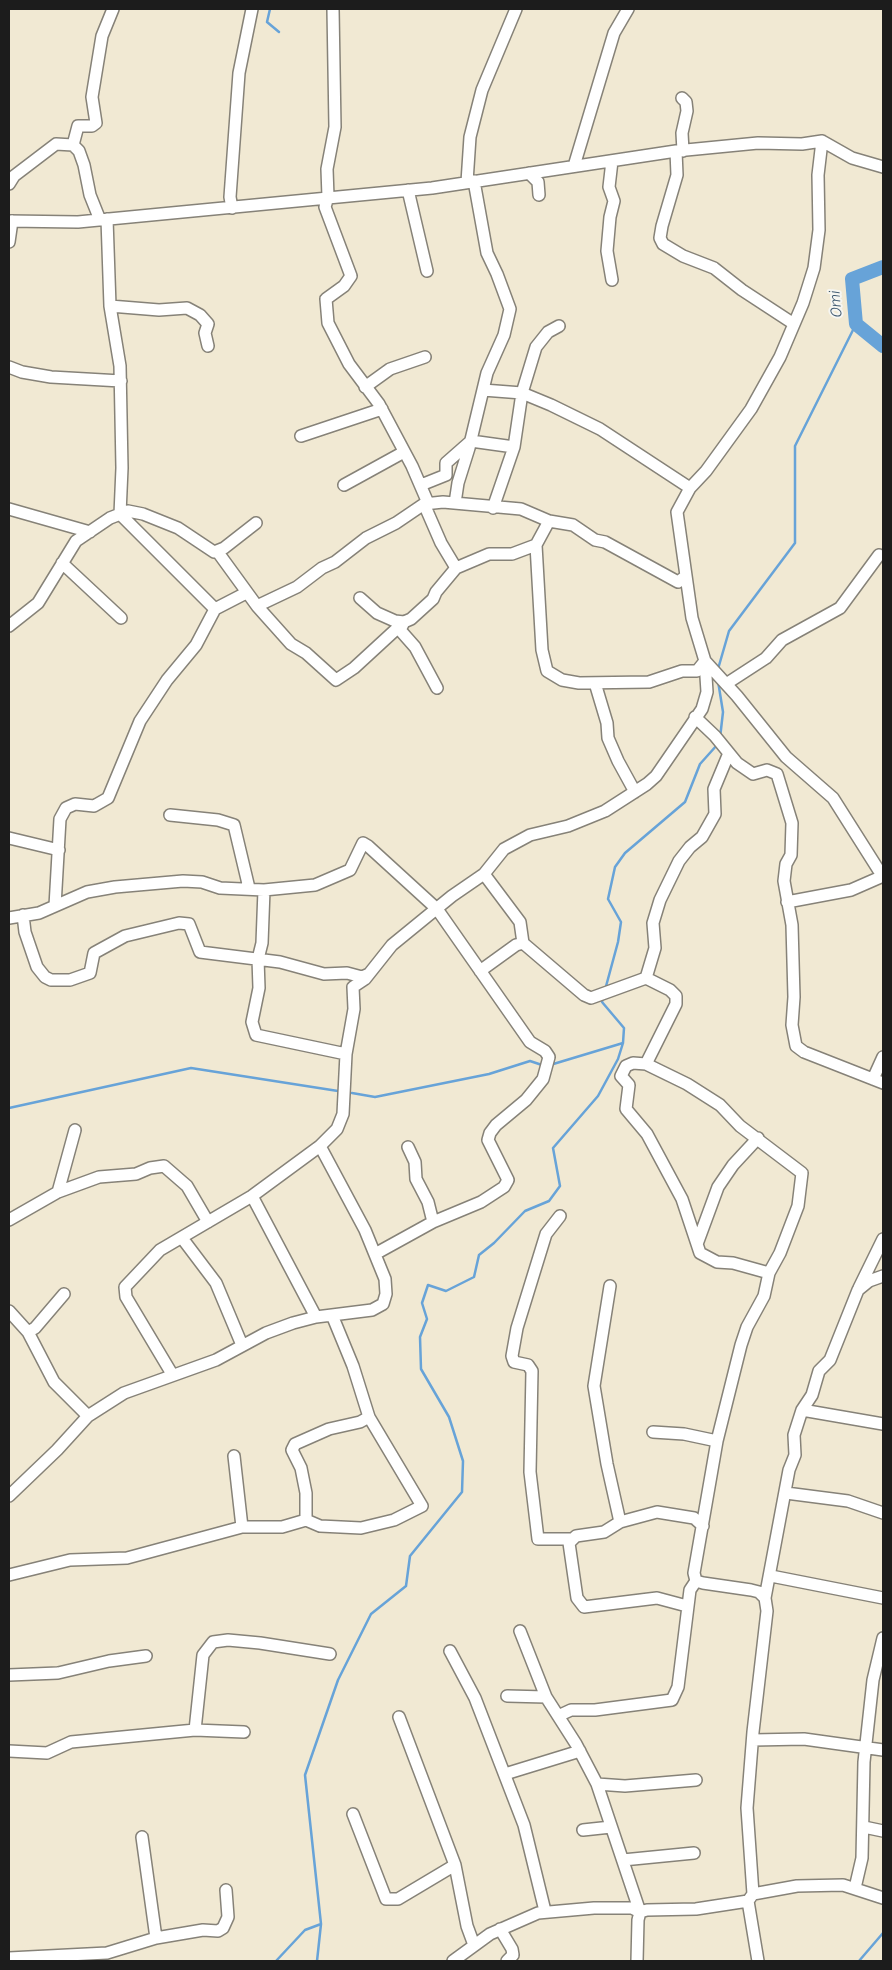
<!DOCTYPE html>
<style>
body{margin:0}
#map{position:relative;width:892px;height:1970px;overflow:hidden;background:#f1e9d3;font-family:"Comic Neue",sans-serif}
canvas{display:block}
.frame{position:absolute;inset:0;border:10px solid #1c1c1c;pointer-events:none}
</style>
<div id="map">
<canvas width="892" height="1970"></canvas>
<div class="frame"></div>
</div>
<script>
const context = document.querySelector('canvas').getContext('2d');
context.lineJoin = 'round';
const shape = rows => new Path2D(rows.map(r => 'M' + r).join(''));
function strokePath(path, color, width, dash) { context.strokeStyle = color; context.lineWidth = width; context.lineCap = dash ? 'butt' : 'round'; context.setLineDash(dash || []); context.stroke(path); }
function write(font, color, halo, rows, align = 'center') {
  context.font = font + ' "Comic Neue",sans-serif'; context.lineWidth = 4; context.setLineDash([]); context.textBaseline = 'middle'; context.strokeStyle = halo; context.fillStyle = color; for (const [text, x, y, turn = 0] of rows) {
    context.save(); context.translate(x, y); context.rotate((+turn || 0) * Math.PI / 180); context.textAlign = isNaN(turn) ? turn : align; if (halo) context.strokeText(text, 0, 0); context.fillText(text, 0, 0); context.restore();
  }
}
strokePath(shape([
 [270,9,267,22,279,32],
 [718,669,729,631,795,543,795,446,856,324],
 [718,681,723,712,720,738],
 [605,990,618,942,621,922,608,899,615,867,625,853,685,802,700,764,717,745],
 [550,1065,623,1043],
 [352,1093,375,1097,489,1074,530,1061,542,1065],
 [9,1108,191,1068,338,1091],
 [276,1961,305,1930,321,1924],
 [317,1961,321,1924,305,1775,338,1680,371,1614,406,1586,410,1556,462,1492,463,1461,449,1417,421,1369,420,1337,427,1319,422,1303,428,1285,446,1291,474,1277,479,1255,494,1243,525,1211,549,1201,560,1186,553,1148,598,1096,618,1059,623,1043,624,1028,602,1002,603,997],
 [859,1961,883,1933]
]), '#67a3d8', 2.5);
strokePath(shape([
 [883,267,852,279,856,324,883,346]
]), '#67a3d8', 14);
const minor = shape([
 [333,9,335,127,327,169,328,197,325,207,351,276,344,286,326,299,328,323,349,364,379,404,412,466,428,503],
 [682,98,686,102,687,111,682,133,683,151],
 [73,145,78,126,92,126,96,123,92,97,102,36,113,9],
 [676,151,677,175,662,226,660,238,663,244,683,256,714,268,742,290,794,324],
 [574,166,614,33,628,9],
 [529,173,538,182,539,195],
 [467,182,470,137,482,90,516,9],
 [9,184,14,176,56,144,73,145,79,151,84,165,90,195,100,220],
 [408,190,427,271],
 [232,208,230,197,239,73,252,9],
 [9,221,78,222,432,188,676,151,758,143,802,144,822,141,852,158,883,167],
 [9,242,12,221],
 [612,280,607,251,610,217,614,201,609,187,612,161],
 [110,306,159,310,187,308,200,315,208,324,205,333,208,346],
 [9,367,22,372,51,377,121,381],
 [365,387,390,369,425,357],
 [483,390,522,393,551,405,600,429,690,488],
 [301,436,382,409],
 [344,485,404,452],
 [421,485,446,475,446,463,471,441,514,447],
 [455,503,458,483,469,448,487,373,504,335,510,309,497,274,487,253,474,181],
 [424,504,441,543,456,568],
 [493,508,514,447,522,393,536,347,548,332,559,326],
 [9,509,90,532],
 [536,545,542,650,547,671,562,680,579,683,649,682,682,671,697,671,705,661,737,696,786,757,833,798,883,877],
 [217,551,257,606,297,587,322,568,335,562,366,538,396,523,424,504,443,502,521,509,549,521,573,525,595,540,605,542,678,582,686,576],
 [62,563,121,618],
 [360,598,377,613,395,621,404,622,411,619,433,599,436,592,456,568,489,554,512,554,536,545,549,521],
 [257,606,291,644,306,653,336,680,354,668,404,622],
 [215,609,246,593],
 [404,622,400,630,415,647,437,688],
 [9,626,38,603,76,541,110,518,128,511,143,514,178,528,214,552,224,548,256,523],
 [595,683,607,723,608,738,618,761,635,792],
 [726,684,766,658,782,640,840,608,879,555],
 [695,717,715,736,737,763,753,774,767,770,777,774,792,823,791,855,786,864,784,881,792,925,794,997,792,1025,796,1046,804,1052,883,1083],
 [170,815,218,820,234,825,249,888],
 [9,838,59,850],
 [484,874,520,922,523,943,584,995,591,998,646,978,670,990,676,996,676,1004,646,1064,687,1084,720,1105,740,1126,802,1173,798,1206,780,1253,769,1273,764,1296,747,1327,741,1345,717,1441,694,1573,696,1581,703,1583,751,1590,759,1592,765,1598,767,1611,753,1732,747,1808,753,1894,748,1901,696,1909,647,1910,640,1912,638,1920,637,1961],
 [264,890,262,943,258,959,259,988,252,1022,256,1035,346,1054],
 [787,902,851,890,883,876],
 [55,906,60,819,66,808,75,804,94,806,108,798,140,721,167,680,196,645,215,609,120,514,122,468,120,366,110,306,107,219],
 [23,915,25,932,37,967,45,977,51,980,70,980,90,973,94,953,125,936,179,923,189,924,200,952,280,962,324,974,347,973,362,977,369,974],
 [9,918,39,913,87,892,115,887,183,881,202,882,220,888,264,890,315,885,350,870,363,843,368,846,437,909,530,1042,545,1051,549,1057,543,1079,526,1100,496,1125,490,1133,488,1140,508,1180,504,1187,481,1202,433,1222],
 [480,971,516,945,523,943],
 [646,978,655,948,653,923,660,900,679,861,690,847,702,837,715,814,714,789,729,753],
 [646,1064,633,1063,626,1066,621,1076,629,1085,626,1109,647,1134,682,1199,697,1244],
 [873,1079,883,1057],
 [758,1138,733,1165,718,1187,697,1244,700,1253,717,1262,733,1263,769,1273],
 [58,1192,99,1177,136,1174,150,1168,164,1166,187,1186,208,1222],
 [252,1196,316,1317],
 [560,1216,546,1234,517,1328,512,1356,514,1362,528,1365,532,1371,530,1472,538,1539,572,1539],
 [9,1220,58,1192,75,1130],
 [182,1238,216,1283,242,1345],
 [375,1254,433,1222,428,1202,416,1179,415,1162,408,1147],
 [610,1286,594,1386,607,1464,620,1522],
 [859,1288,883,1239],
 [9,1311,28,1332,54,1382,88,1416],
 [28,1332,35,1328,64,1294],
 [172,1374,126,1297,125,1287,160,1250,252,1196,320,1146],
 [802,1410,883,1424],
 [653,1432,684,1434,717,1441],
 [234,1456,242,1527],
 [786,1493,848,1501,883,1513],
 [9,1496,57,1450,88,1416,124,1393,216,1360,266,1333,293,1323,316,1317,372,1310,383,1304,386,1294,385,1279,365,1230,320,1146,337,1129,343,1114,346,1054,354,1009,353,987,365,979,392,945,452,896,484,874,504,849,530,835,568,826,605,811,647,784,656,776,702,709,707,692,705,661,692,618,677,512,690,488,706,471,751,409,780,357,803,303,814,268,819,230,818,175,822,141],
 [306,1520,306,1493,301,1468,292,1450,295,1444,329,1429,360,1422,369,1417],
 [9,1575,70,1560,127,1558,242,1527,282,1527,306,1520,320,1526,361,1528,394,1520,422,1506,369,1417,353,1366,332,1315],
 [771,1576,883,1598],
 [765,1598,789,1470,795,1455,794,1435,802,1410,812,1395,819,1371,830,1360,858,1290,869,1281,883,1276],
 [687,1606,657,1598,584,1607,577,1598,569,1543,576,1536,604,1532,620,1522,657,1512,694,1518,703,1526],
 [520,1631,546,1697],
 [450,1651,475,1698,524,1825,545,1911],
 [9,1675,58,1673,109,1661,146,1656],
 [507,1696,546,1697,576,1744,597,1784,640,1912],
 [558,1716,571,1710,595,1710,672,1700,678,1687,690,1590,696,1581],
 [399,1717,455,1865,467,1926,474,1945],
 [195,1730,244,1732],
 [753,1740,804,1739,883,1750],
 [9,1751,47,1753,71,1742,195,1730,203,1655,213,1642,228,1640,260,1643,330,1654],
 [505,1774,580,1751],
 [597,1784,625,1786,696,1780],
 [353,1814,386,1899,398,1899,455,1865],
 [864,1827,883,1831],
 [583,1830,611,1827],
 [142,1837,156,1938],
 [623,1860,694,1853],
 [855,1888,862,1858,864,1762,873,1680,883,1638],
 [753,1894,797,1886,843,1885,883,1898],
 [748,1901,758,1961],
 [500,1929,512,1949,513,1955,507,1961],
 [9,1958,107,1953,156,1938,203,1930,218,1931,223,1928,228,1917,226,1890],
 [453,1961,490,1934,538,1913,594,1908,632,1908,640,1912]
]);
strokePath(minor, '#868278', 14);
strokePath(minor, '#fff', 11);
write('italic 16px', '#3e5971', '#f6f6f2', [
 ["Omi",836,304,-95]
]);
</script>
